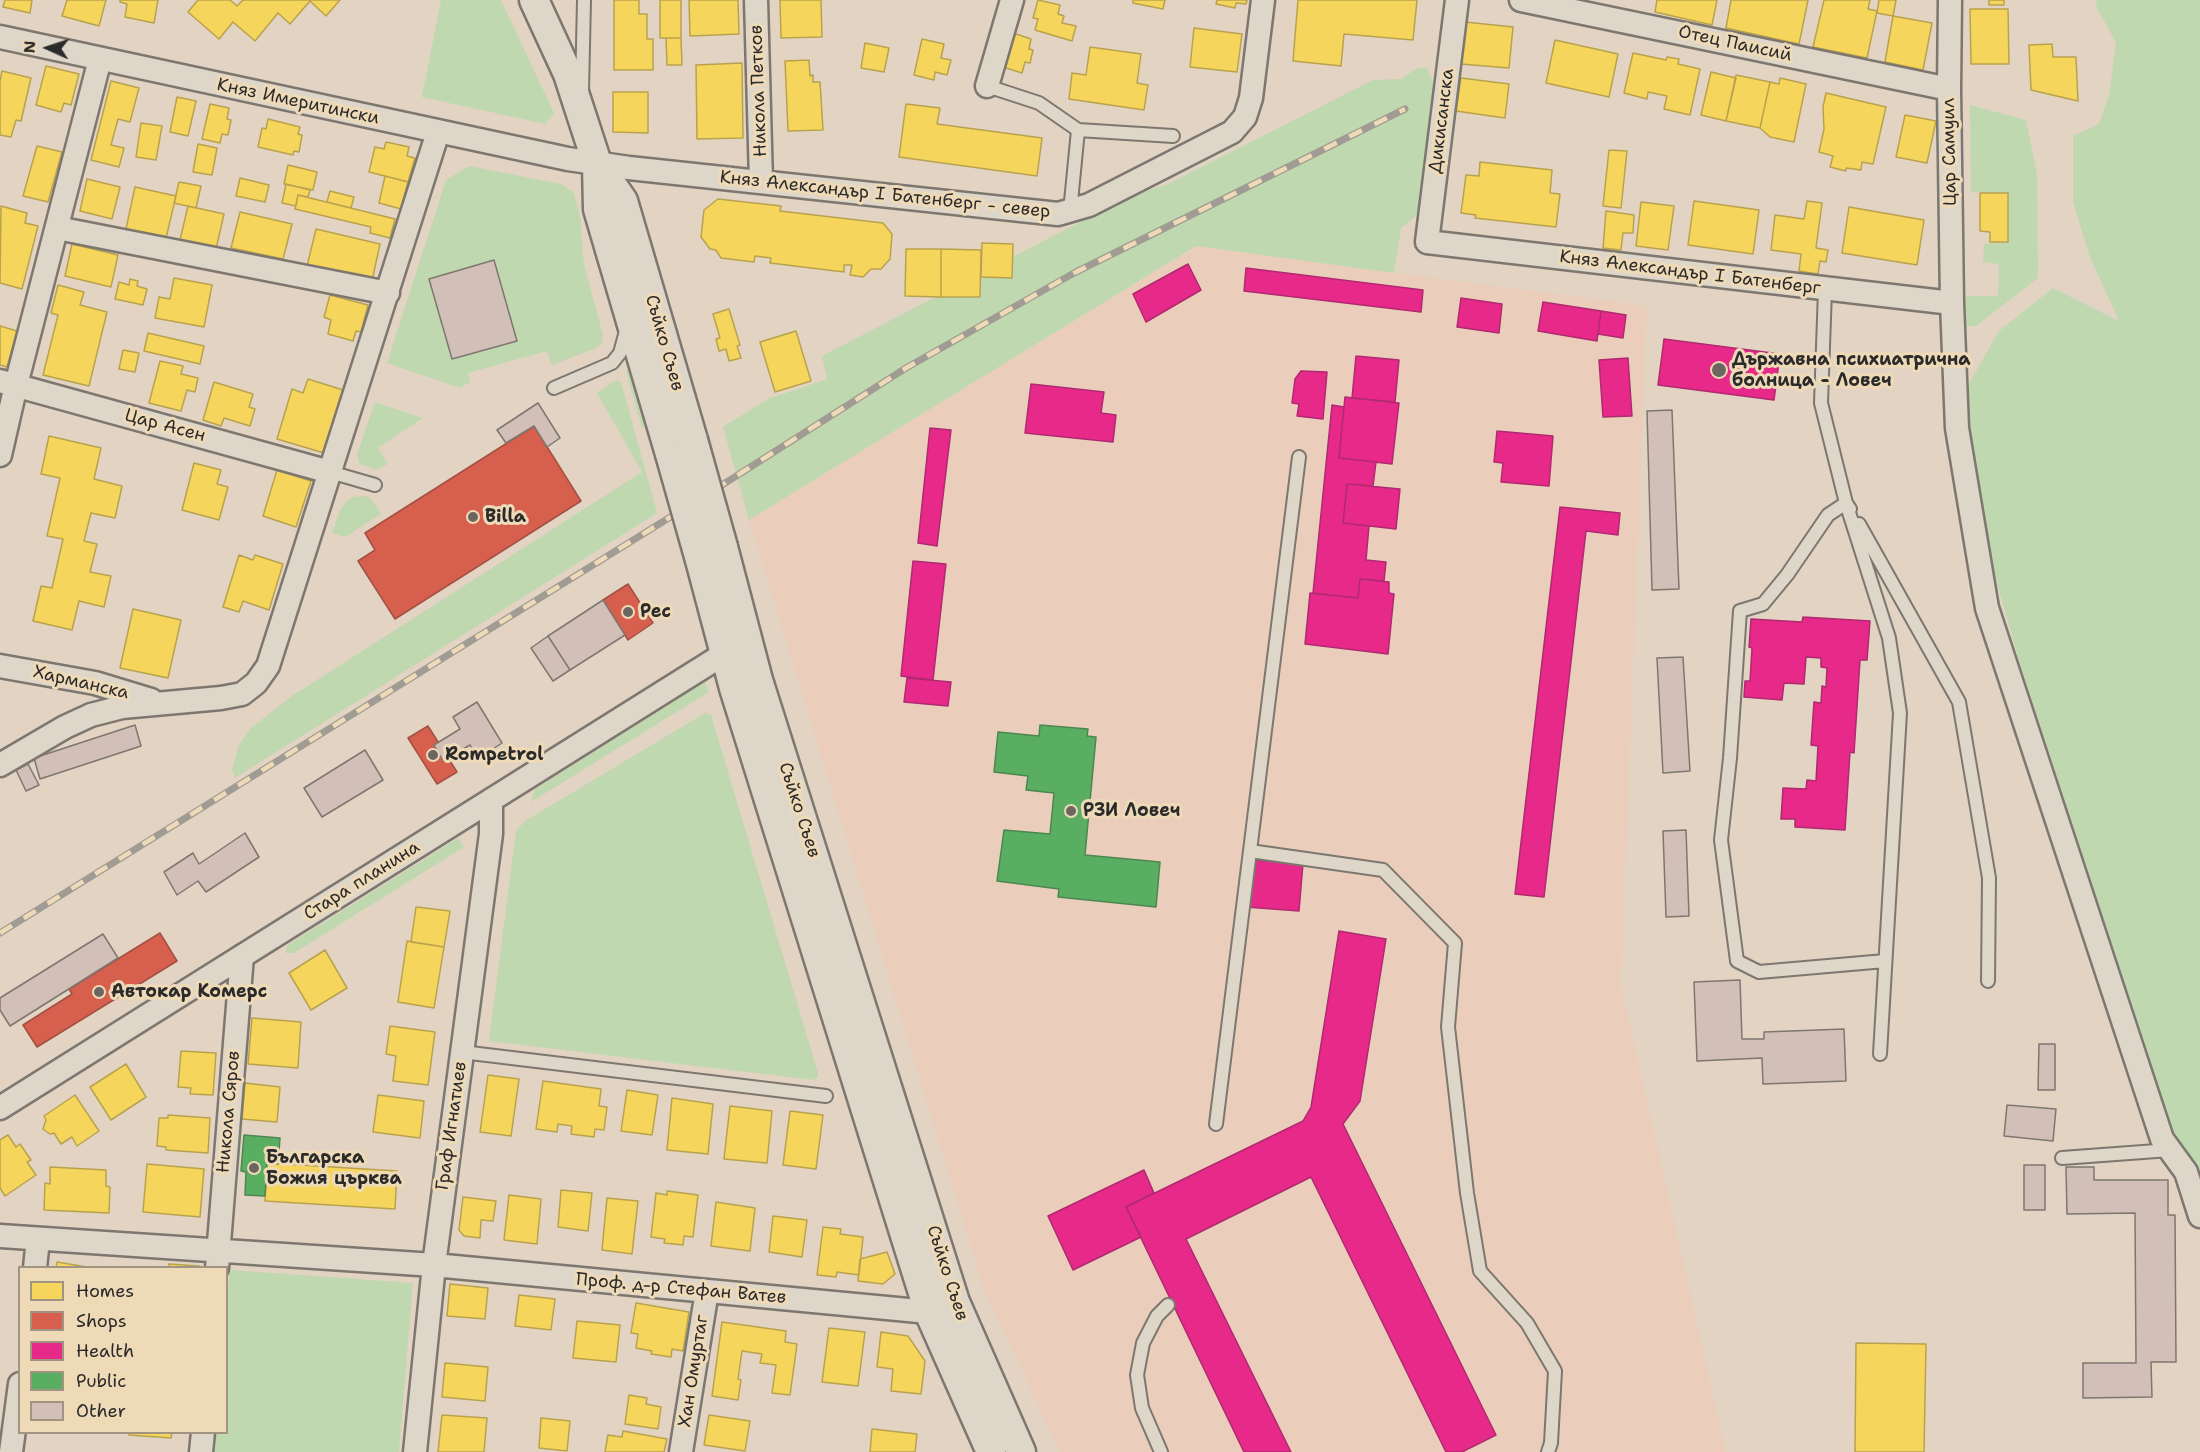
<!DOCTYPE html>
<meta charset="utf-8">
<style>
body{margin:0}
#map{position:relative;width:2200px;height:1452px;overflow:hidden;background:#e2d3c3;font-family:"Shantell Sans",sans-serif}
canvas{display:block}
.legend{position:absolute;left:18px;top:1266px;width:210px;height:168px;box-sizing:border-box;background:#efdab8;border:2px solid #a19480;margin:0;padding:8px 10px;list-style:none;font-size:18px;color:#2b2b2b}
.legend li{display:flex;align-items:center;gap:12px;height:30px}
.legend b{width:30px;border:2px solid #a19480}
.north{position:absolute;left:18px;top:18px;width:60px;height:60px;-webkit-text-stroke:4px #efdab8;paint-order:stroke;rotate:273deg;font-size:16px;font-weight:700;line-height:24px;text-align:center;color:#2b2b2b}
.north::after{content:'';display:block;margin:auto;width:21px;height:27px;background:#2b2b2b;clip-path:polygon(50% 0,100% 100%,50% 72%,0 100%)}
</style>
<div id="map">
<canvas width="2200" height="1452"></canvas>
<ul class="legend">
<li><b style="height:16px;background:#f6d55c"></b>Homes</li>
<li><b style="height:16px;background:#d6604d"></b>Shops</li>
<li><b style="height:16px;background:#e7298a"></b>Health</li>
<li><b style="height:16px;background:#5aae61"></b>Public</li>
<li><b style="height:16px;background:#d1bfb8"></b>Other</li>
</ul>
<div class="north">N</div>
</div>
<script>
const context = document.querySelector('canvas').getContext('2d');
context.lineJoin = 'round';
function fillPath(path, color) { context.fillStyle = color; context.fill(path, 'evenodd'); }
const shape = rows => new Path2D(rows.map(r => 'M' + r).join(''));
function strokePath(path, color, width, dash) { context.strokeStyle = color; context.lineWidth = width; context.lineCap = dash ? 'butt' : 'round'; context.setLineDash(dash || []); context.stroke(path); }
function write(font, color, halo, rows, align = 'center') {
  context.font = font + ' "Shantell Sans",sans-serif'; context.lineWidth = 6; context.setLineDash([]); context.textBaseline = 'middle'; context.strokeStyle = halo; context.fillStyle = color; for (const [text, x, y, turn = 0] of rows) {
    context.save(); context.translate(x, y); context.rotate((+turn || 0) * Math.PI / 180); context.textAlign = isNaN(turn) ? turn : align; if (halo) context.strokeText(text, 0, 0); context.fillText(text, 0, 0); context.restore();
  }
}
fillPath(shape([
 [1197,246,1647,306,1621,985,1726,1452,1060,1452,984,1290,749,520]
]), '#eacebb');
fillPath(shape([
 [441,0,501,0,554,113,545,124,422,97],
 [2096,0,2200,0,2200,1190,2171,1125,2020,664,1993,569,1964,392,1999,331,2053,288,2119,321,2089,255,2073,201,2073,136,2099,124,2109,95,2116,43,2097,8],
 [1418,68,1427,68,1435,86,1417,215,1401,228,1394,273,1196,246,749,520,723,427,768,399,827,379,822,356,1134,194,1166,185,1373,80,1401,79],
 [1970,105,2026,120,2037,174,2038,278,1976,326,1966,326,1962,306,1967,296,1998,296,1999,264,1983,262,1984,244,2008,242,2008,193,1971,192],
 [469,166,561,184,573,192,580,215,584,265,603,335,602,343,596,348,552,365,547,351,468,373,470,382,460,388,387,363,446,180],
 [630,366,648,426,642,427,626,372],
 [616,380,621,382,657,513,235,778,232,769,239,745,251,728,292,696,642,472,597,393],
 [375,402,423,418,378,448,388,464,376,470,360,464,357,455],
 [362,496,369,497,373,502,381,514,345,537,332,533,340,510,346,502,353,497],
 [705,682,709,692,531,802,535,789],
 [705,713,711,715,818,1073,818,1077,813,1080,489,1041,516,831,525,821],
 [458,838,464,847,294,953,285,953,288,945],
 [230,1270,413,1283,399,1452,214,1452,216,1433,226,1432,226,1306]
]), '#c0d8b0');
const homes = shape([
 [5,0,32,0,30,13,3,7,5,0],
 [67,0,106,0,99,26,62,16,67,0],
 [120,0,158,0,154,23,125,17,127,4,120,2,120,0],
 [198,0,230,0,237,6,243,0,340,0,326,16,310,1,290,24,278,13,255,41,233,22,219,39,188,12,198,0],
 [614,0,639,0,639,14,647,14,647,39,653,39,653,70,614,70,614,0],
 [660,0,681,0,681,38,660,38,660,0],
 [689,0,738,0,739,34,690,36,689,0],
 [780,0,821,0,822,37,781,38,780,0],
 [1038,0,1060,5,1058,14,1064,16,1062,23,1076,26,1072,41,1035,30,1038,19,1033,18,1038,0],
 [1133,0,1165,0,1163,9,1133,3,1133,0],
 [1217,0,1247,0,1246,4,1236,3,1235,8,1216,4,1217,0],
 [1298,0,1417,0,1413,40,1344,34,1341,66,1293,61,1298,0],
 [1657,0,1717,0,1712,25,1655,12,1657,0],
 [1731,0,1808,0,1799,44,1726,28,1731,0],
 [1824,0,1870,0,1868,9,1877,11,1867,58,1813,47,1824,0],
 [1879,0,1896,0,1893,16,1877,13,1879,0],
 [1989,0,2004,0,2004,5,1989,5,1989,0],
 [1970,9,2008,9,2009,64,1971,64,1970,9],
 [1893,16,1932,23,1923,70,1885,62,1893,16],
 [1465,22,1513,27,1509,68,1461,64,1465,22],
 [1194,28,1242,34,1237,72,1190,67,1194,28],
 [1013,33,1031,39,1029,49,1033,50,1030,63,1025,62,1022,73,1003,67,1013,33],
 [666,38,681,38,682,65,667,65,666,38],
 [922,39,944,44,941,58,951,60,947,75,935,72,934,80,914,75,922,39],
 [1555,40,1618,54,1609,97,1546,83,1555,40],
 [865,43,889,48,884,72,861,68,865,43],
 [2052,44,2053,57,2076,57,2078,101,2031,90,2029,45,2052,44],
 [1090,47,1141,54,1137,83,1148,85,1144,110,1069,99,1072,73,1086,75,1090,47],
 [1633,53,1666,60,1667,57,1679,59,1678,64,1700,69,1690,115,1664,109,1667,96,1648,92,1647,99,1624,93,1633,53],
 [809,60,810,76,813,75,813,82,820,82,823,130,788,131,785,61,809,60],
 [742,63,743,138,697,139,696,65,742,63],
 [46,66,79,74,71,105,64,103,61,112,36,105,46,66],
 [2,71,31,78,21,121,16,120,11,137,0,135,0,81,2,71],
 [1711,72,1736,78,1726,121,1701,115,1711,72],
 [1736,75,1770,82,1760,128,1726,121,1736,75],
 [1461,78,1509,84,1505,118,1456,111,1461,78],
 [1780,78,1806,84,1794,142,1770,137,1760,128,1770,82,1779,84,1780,78],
 [111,81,139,88,130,122,118,119,111,145,124,148,119,167,91,160,111,81],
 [613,92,648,92,648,133,613,132,613,92],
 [1826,93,1886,107,1873,164,1862,162,1861,170,1846,168,1846,171,1830,167,1833,156,1819,152,1824,129,1823,107,1826,93],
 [177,97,196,101,188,136,170,132,177,97],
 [210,104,229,108,227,119,231,120,228,135,222,134,220,143,202,139,210,104],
 [906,104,940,108,937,124,1042,138,1037,176,899,157,906,104],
 [1905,115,1936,121,1927,163,1896,157,1905,115],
 [268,119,300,127,298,134,302,135,299,152,294,151,293,155,258,147,262,128,266,129,268,119],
 [141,123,162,126,156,160,136,157,141,123],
 [386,142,409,147,407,156,415,158,408,182,369,172,375,147,384,149,386,142],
 [198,144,217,148,212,175,193,172,198,144],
 [37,146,62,152,48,202,23,196,37,146],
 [1609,150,1627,151,1621,208,1603,206,1609,150],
 [1480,162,1552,170,1550,193,1560,194,1556,227,1475,218,1476,215,1461,213,1466,175,1479,176,1480,162],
 [288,165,317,172,313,190,284,184,288,165],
 [385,176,408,182,401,209,379,203,385,176],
 [240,178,269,185,265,202,236,196,240,178],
 [87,179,120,187,112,219,80,211,87,179],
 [179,182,201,186,196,208,174,203,179,182],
 [286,184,310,190,308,197,298,195,296,206,282,203,286,184],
 [135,187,176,196,166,238,126,229,135,187],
 [330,191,354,197,351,208,327,202,330,191],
 [1980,193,2008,193,2008,242,1990,242,1990,232,1980,231,1980,193],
 [298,195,395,219,390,238,370,233,371,227,295,209,298,195],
 [718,199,781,206,780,211,883,223,892,234,890,259,881,269,871,269,863,277,850,275,852,265,844,265,844,272,770,263,771,258,755,256,754,262,721,258,716,250,710,249,701,237,704,210,718,199],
 [1694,201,1759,210,1753,254,1688,245,1694,201],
 [1807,201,1822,203,1816,248,1828,250,1826,262,1820,261,1818,274,1799,271,1801,254,1771,250,1775,215,1804,219,1807,201],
 [1641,202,1674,206,1668,250,1636,246,1641,202],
 [1,206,27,213,25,223,38,226,22,289,0,283,1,206],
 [188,206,224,214,216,249,180,240,188,206],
 [1849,207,1924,220,1917,265,1842,253,1849,207],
 [1606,211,1634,215,1633,233,1623,233,1621,250,1603,248,1606,211],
 [240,212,292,224,283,259,231,248,240,212],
 [316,229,380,244,372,281,307,266,316,229],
 [982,243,1013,244,1012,278,981,277,982,243],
 [72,244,118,255,111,287,65,276,72,244],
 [906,249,941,249,941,297,905,296,906,249],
 [941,249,981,250,980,297,941,297,941,249],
 [174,278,212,285,204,327,155,318,159,297,170,299,174,278],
 [130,279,138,281,137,286,147,289,143,305,115,299,119,282,129,285,130,279],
 [58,285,84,292,80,305,107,312,89,386,43,375,58,315,51,313,58,285],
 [330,295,368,305,361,332,356,331,353,341,328,334,331,320,324,317,330,295],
 [729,309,740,345,737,346,741,358,729,361,726,349,719,351,716,339,720,338,713,314,729,309],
 [0,326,17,331,7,367,0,365,0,326],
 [796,331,811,381,775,392,760,342,796,331],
 [148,333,204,346,200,364,144,351,148,333],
 [123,350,139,353,135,372,119,369,123,350],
 [160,361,183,366,181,374,198,378,195,392,187,390,181,411,149,403,160,361],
 [308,379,343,390,324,453,277,439,292,389,303,393,308,379],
 [214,382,253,394,249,407,255,409,250,426,224,418,221,426,203,420,214,382],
 [49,436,101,448,94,479,122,486,115,518,91,513,84,541,97,544,90,572,111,576,104,607,79,601,72,630,33,621,41,586,52,588,63,539,47,536,60,478,41,474,49,436],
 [194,463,221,470,217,484,228,487,219,520,182,510,194,463],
 [277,470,311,481,296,527,263,516,277,470],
 [239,555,253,560,255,555,283,564,269,610,243,601,239,612,223,607,239,555],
 [133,609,181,620,168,678,120,668,133,609],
 [416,907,450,911,444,947,411,942,416,907],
 [407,941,444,947,434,1008,398,1002,407,941],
 [325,950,347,988,311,1010,289,973,325,950],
 [252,1018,301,1022,298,1068,248,1064,252,1018],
 [390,1026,435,1032,428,1085,393,1081,396,1056,386,1054,390,1026],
 [181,1051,216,1053,213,1095,190,1094,191,1088,178,1087,181,1051],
 [126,1064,146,1097,111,1120,90,1087,126,1064],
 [488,1075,519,1079,511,1136,480,1132,488,1075],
 [543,1081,601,1089,599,1106,607,1107,604,1130,595,1129,594,1137,571,1134,572,1126,558,1124,557,1132,536,1129,543,1081],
 [245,1083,280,1087,277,1122,242,1119,245,1083],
 [627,1090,658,1095,652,1135,621,1131,627,1090],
 [75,1095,99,1131,77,1146,72,1137,61,1144,54,1133,50,1134,43,1129,46,1120,44,1116,75,1095],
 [378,1095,424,1101,420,1138,373,1132,378,1095],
 [672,1098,713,1104,708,1154,667,1150,672,1098],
 [730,1106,772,1111,767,1163,724,1159,730,1106],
 [790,1111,823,1115,816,1169,783,1165,790,1111],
 [168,1115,210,1118,208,1153,166,1150,166,1147,157,1146,159,1118,168,1118,168,1115],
 [8,1135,16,1147,20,1144,31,1160,27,1162,36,1175,5,1196,0,1188,0,1140,8,1135],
 [267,1163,397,1171,395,1209,265,1201,267,1163],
 [147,1164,204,1169,200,1217,143,1212,147,1164],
 [50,1167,106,1170,106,1186,110,1187,109,1213,44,1210,45,1183,50,1184,50,1167],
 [561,1190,592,1193,588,1231,558,1227,561,1190],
 [667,1191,698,1195,693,1237,684,1236,683,1245,664,1243,665,1239,651,1237,656,1193,667,1195,667,1191],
 [509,1195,541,1199,537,1244,504,1240,509,1195],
 [463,1197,496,1201,493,1221,481,1220,480,1238,464,1236,459,1230,463,1197],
 [607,1198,638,1201,632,1254,602,1250,607,1198],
 [716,1202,755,1208,750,1251,711,1246,716,1202],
 [773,1216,807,1220,802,1257,769,1252,773,1216],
 [823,1227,841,1229,840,1234,863,1237,859,1275,837,1272,836,1277,817,1275,823,1227],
 [887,1252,895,1274,883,1284,858,1281,860,1259,887,1252],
 [57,1262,93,1268,56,1268,57,1262],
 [169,1264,199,1266,199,1268,169,1268,169,1264],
 [450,1284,488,1288,485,1319,447,1316,450,1284],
 [519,1295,555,1299,551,1330,515,1326,519,1295],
 [636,1303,689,1312,683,1351,672,1349,671,1357,651,1354,652,1351,636,1348,638,1334,631,1333,636,1303],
 [577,1321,620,1325,616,1362,573,1358,577,1321],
 [722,1322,786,1331,785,1342,797,1344,790,1395,772,1393,776,1365,760,1363,762,1354,742,1351,738,1379,741,1380,738,1400,712,1396,722,1322],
 [829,1328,865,1332,858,1386,822,1382,829,1328],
 [881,1332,908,1336,925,1361,921,1394,891,1391,893,1369,877,1367,881,1332],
 [1856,1343,1926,1344,1924,1452,1855,1452,1856,1343],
 [445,1363,488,1367,485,1401,442,1397,445,1363],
 [629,1395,647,1398,646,1404,661,1407,658,1429,625,1424,629,1395],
 [442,1415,487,1418,484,1452,438,1452,442,1415],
 [709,1415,750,1421,745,1451,704,1445,709,1415],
 [541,1418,570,1421,567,1451,539,1448,541,1418],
 [872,1429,917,1434,915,1452,870,1452,872,1429],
 [623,1431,667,1439,664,1452,605,1452,608,1435,622,1437,623,1431],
 [129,1432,172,1432,171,1438,129,1435,129,1432]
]);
fillPath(homes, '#f6d55c');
strokePath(homes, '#b9a24d', 1.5);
const shops = shape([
 [534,426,581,501,395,619,358,561,375,550,365,533,534,426],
 [628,584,653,623,628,640,603,600,628,584],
 [428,726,457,772,437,784,408,738,428,726],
 [160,933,177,961,37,1047,23,1025,72,994,69,989,160,933]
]);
fillPath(shops, '#d6604d');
strokePath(shops, '#a35043', 1.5);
const health = shape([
 [1188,264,1201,290,1146,322,1133,294,1188,264],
 [1246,268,1423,290,1421,312,1244,291,1246,268],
 [1461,298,1502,304,1499,333,1457,327,1461,298],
 [1543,302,1601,311,1597,341,1538,331,1543,302],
 [1601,311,1626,315,1623,338,1598,334,1601,311],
 [1664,339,1780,354,1774,400,1658,385,1664,339],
 [1356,356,1399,360,1395,402,1352,398,1356,356],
 [1628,358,1632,416,1603,417,1599,360,1628,358],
 [1301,371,1327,372,1323,419,1297,416,1299,404,1292,403,1295,379,1301,371],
 [1031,384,1104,392,1101,413,1116,415,1113,442,1025,433,1031,384],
 [1345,397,1399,403,1392,464,1339,458,1345,397],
 [1332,405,1344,407,1339,458,1376,462,1373,486,1347,484,1343,523,1369,526,1366,560,1386,562,1384,581,1360,579,1358,598,1313,593,1332,405],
 [930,428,951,430,937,546,918,543,930,428],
 [1497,431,1553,436,1549,486,1501,482,1503,463,1494,462,1497,431],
 [1347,484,1400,489,1396,529,1343,523,1347,484],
 [1560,507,1620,513,1618,535,1586,531,1544,897,1515,894,1560,507],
 [913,561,946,564,933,680,901,676,913,561],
 [1360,579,1389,582,1389,593,1394,594,1388,654,1305,644,1310,593,1358,598,1360,579],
 [1803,617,1870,621,1867,660,1860,660,1854,753,1850,752,1845,830,1795,827,1795,819,1781,819,1783,788,1806,789,1807,780,1816,781,1818,746,1811,745,1814,702,1821,703,1822,686,1826,687,1827,668,1821,667,1821,658,1806,657,1804,684,1784,683,1782,700,1744,697,1745,681,1750,681,1752,648,1749,647,1751,619,1802,622,1803,617],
 [907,678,951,682,948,706,904,702,907,678],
 [1255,860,1303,863,1299,911,1246,907,1248,873,1254,874,1255,860],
 [1339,931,1386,939,1360,1101,1343,1124,1496,1435,1462,1452,1446,1452,1311,1177,1186,1239,1291,1452,1244,1452,1126,1207,1303,1121,1311,1107,1339,931],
 [1144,1170,1154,1193,1126,1207,1141,1237,1073,1270,1048,1216,1144,1170]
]);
fillPath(health, '#e7298a');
strokePath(health, '#af2a6e', 1.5);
const public = shape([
 [1040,725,1088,729,1087,736,1096,737,1085,855,1160,862,1156,907,1058,897,1059,889,997,881,1004,830,1050,834,1054,793,1026,790,1028,776,994,772,998,732,1039,736,1040,725],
 [244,1135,280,1138,278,1164,267,1163,265,1196,245,1195,246,1172,241,1171,244,1135]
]);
fillPath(public, '#5aae61');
strokePath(public, '#4c8751', 1.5);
const building = shape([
 [494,260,517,341,452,359,429,279,494,260],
 [538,403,560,438,547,447,534,426,506,443,497,430,538,403],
 [1672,410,1679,589,1652,590,1647,411,1672,410],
 [603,600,625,635,570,670,548,636,603,600],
 [548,636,570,670,553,681,531,648,548,636],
 [1683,657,1690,771,1663,773,1657,658,1683,657],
 [477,702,502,743,478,759,470,745,443,761,434,745,460,729,453,717,477,702],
 [135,725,141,746,40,779,34,758,135,725],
 [365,750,383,780,322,817,304,788,365,750],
 [28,764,39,785,26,791,16,770,28,764],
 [1686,830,1689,916,1666,917,1663,831,1686,830],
 [245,833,259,857,206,892,198,881,177,895,164,872,193,853,199,864,245,833],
 [103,934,118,958,10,1026,0,1010,0,998,103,934],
 [1740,980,1742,1039,1764,1039,1764,1032,1844,1029,1846,1081,1763,1084,1762,1058,1697,1061,1694,982,1740,980],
 [2039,1044,2055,1044,2055,1090,2038,1090,2039,1044],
 [2007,1105,2056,1109,2053,1141,2004,1136,2007,1105],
 [2024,1165,2045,1165,2045,1210,2024,1210,2024,1165],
 [2066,1167,2094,1167,2094,1180,2168,1180,2168,1215,2175,1215,2176,1362,2151,1362,2152,1397,2083,1398,2083,1363,2136,1363,2135,1213,2067,1214,2066,1167]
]);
fillPath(building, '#d1bfb8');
strokePath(building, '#7d776f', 1.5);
const service = shape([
 [987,86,1039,103,1078,130,1173,136],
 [582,91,584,0],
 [1070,212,1078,130],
 [1825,290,1821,403,1846,503,1850,509],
 [554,388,612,363,620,353,626,331],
 [330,472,375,485],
 [1859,524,1959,702,1989,878,1988,981],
 [1250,851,1383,870,1455,943,1448,1027,1467,1193,1480,1271,1527,1323,1555,1371,1551,1443,1548,1452],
 [462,1052,826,1096],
 [1880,1054,1900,713,1889,638,1846,503,1828,515,1787,575,1763,604,1740,611,1730,758,1721,840,1737,961,1759,972,1885,961],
 [1216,1124,1299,457],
 [2062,1158,2170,1150],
 [1161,1452,1142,1408,1137,1375,1143,1343,1157,1316,1168,1305]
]);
const minor = shape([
 [756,0,761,182],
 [1457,0,1427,242,1952,303],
 [1521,0,1949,89],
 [1950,0,1949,89,1952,303,1957,428,1987,608,2162,1139,2186,1172,2200,1216],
 [0,37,568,159,629,168,1058,214,1089,205,1232,132,1245,117,1251,98,1263,0],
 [987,86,1012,0],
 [57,228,388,293],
 [0,381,330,472],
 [0,455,16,385,100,59],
 [0,666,95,683,151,700],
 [0,765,65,727,91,715,122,707,221,698,242,694,256,683,268,666,438,132],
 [0,1108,724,654,740,648],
 [0,1236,434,1265,929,1312,942,1307],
 [35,1268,38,1239],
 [217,1268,242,956],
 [11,1452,20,1384],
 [201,1452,203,1432],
 [415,1452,434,1265,491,834,491,800],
 [681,1452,707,1291]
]);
const tertiary = shape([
 [534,0,568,74,597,163,598,209,670,454],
 [597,163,623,201,693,440],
 [723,547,758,680,955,1302,1021,1452],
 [700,560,734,688,929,1312,991,1452]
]);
strokePath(service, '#7d776f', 16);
strokePath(minor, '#7d776f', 27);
strokePath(tertiary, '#7d776f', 33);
strokePath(service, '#ded6c9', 12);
strokePath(minor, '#ded6c9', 22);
strokePath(tertiary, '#ded6c9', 28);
const rail = shape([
 [0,933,730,480,906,368,1074,273,1405,109]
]);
strokePath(rail, '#a19c93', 7);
strokePath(rail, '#efdab8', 4.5, [14]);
const tertiaryBridge = shape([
 [693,440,723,547],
 [670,454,700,560]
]);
strokePath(tertiaryBridge, '#7d776f', 33, []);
strokePath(tertiaryBridge, '#ded6c9', 28);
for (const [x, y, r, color] of [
 [1719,370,8,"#6b6660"],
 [473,517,6,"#6b6660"],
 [628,612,6,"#6b6660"],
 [433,755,6,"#6b6660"],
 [1071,811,6,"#6b6660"],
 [99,992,6,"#6b6660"],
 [254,1168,6,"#6b6660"]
]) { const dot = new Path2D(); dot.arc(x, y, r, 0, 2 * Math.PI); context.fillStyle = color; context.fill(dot); strokePath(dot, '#efdab8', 2); }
write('18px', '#2b2b2b', '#efdab8', [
 ["Отец Паисий",1735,44,12],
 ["Никола Петков",759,91,-92],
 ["Княз Имеритински",298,102,12],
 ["Дикисанска",1442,121,-83],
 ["Цар Самуил",1950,152,-91],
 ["Княз Александър I Батенберг - север",885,195,6],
 ["Княз Александър I Батенберг",1690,273,7],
 ["Съйко Съев",664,343,74],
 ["Цар Асен",165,426,15],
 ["Харманска",81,683,13],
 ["Съйко Съев",799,810,72],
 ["Стара планина",362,881,-32],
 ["Никола Сяров",229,1112,-85],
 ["Граф Игнатиев",452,1126,-82],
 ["Съйко Съев",947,1273,72],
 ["Проф. д-р Стефан Ватев",681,1289,5],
 ["Хан Омуртаг",694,1371,-81]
]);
write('bold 18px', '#2b2b2b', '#efdab8', [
 ["Държавна психиатрична",1732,360],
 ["болница - Ловеч",1732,381],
 ["Billa",485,517],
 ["Рес",640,612],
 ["Rompetrol",445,755],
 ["РЗИ Ловеч",1083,811],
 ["Автокар Комерс",111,992],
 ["Българска",266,1158],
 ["Божия църква",266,1179]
], 'left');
</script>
